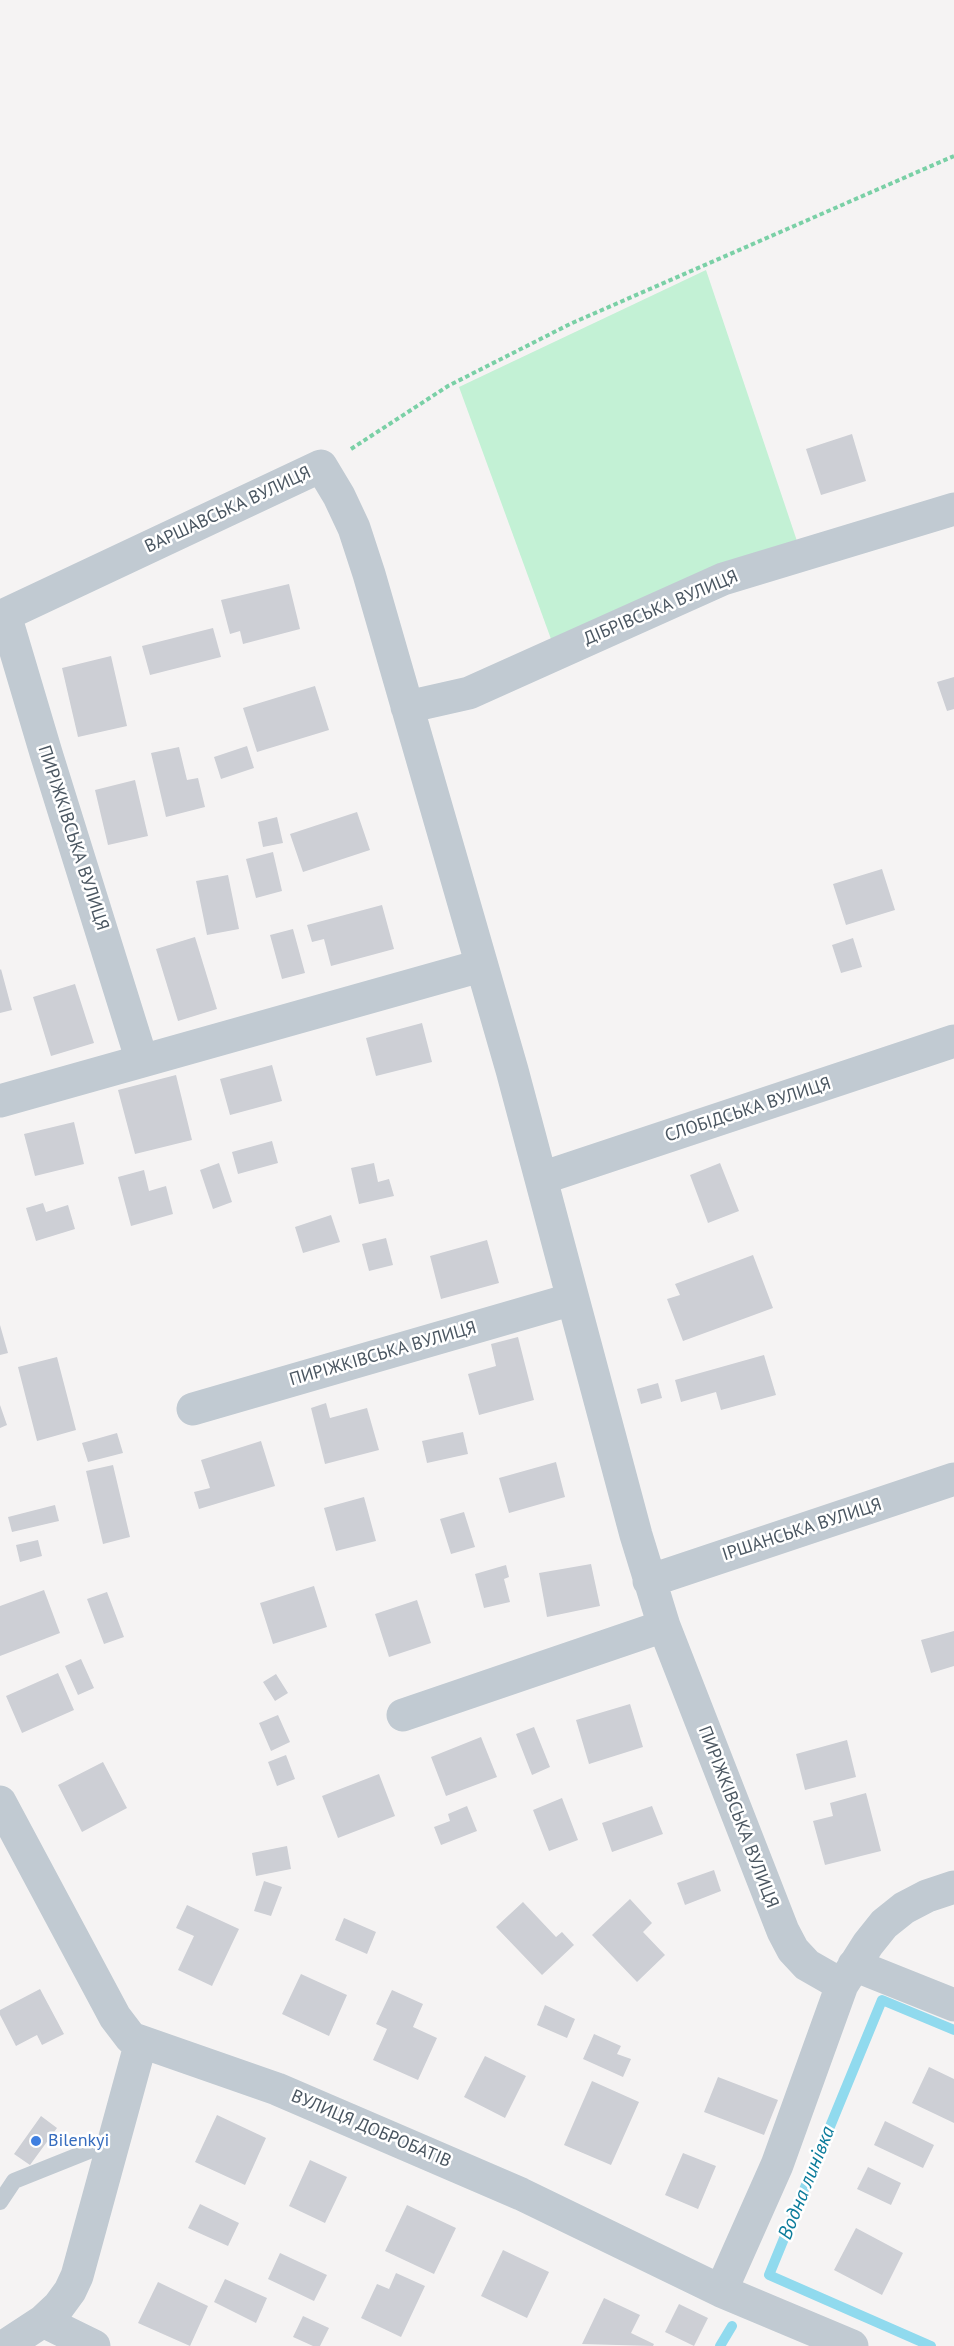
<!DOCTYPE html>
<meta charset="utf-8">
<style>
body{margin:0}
canvas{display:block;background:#f5f3f3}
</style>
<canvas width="954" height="2346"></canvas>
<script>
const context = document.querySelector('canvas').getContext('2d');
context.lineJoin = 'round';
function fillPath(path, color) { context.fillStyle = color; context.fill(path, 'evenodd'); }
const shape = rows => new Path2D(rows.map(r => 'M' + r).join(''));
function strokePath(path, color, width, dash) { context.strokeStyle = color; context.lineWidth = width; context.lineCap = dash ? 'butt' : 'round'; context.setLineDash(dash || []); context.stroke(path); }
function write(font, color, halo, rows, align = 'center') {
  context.font = font + ' "PT Sans",sans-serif'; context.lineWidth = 5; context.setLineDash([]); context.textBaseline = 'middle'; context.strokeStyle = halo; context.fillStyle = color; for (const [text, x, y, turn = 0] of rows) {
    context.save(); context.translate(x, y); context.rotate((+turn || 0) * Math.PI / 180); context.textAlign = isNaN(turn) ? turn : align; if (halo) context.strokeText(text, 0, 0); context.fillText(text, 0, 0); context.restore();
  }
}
fillPath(shape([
 [706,270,800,550,551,639,459,387]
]), '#c3f1d5');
strokePath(shape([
 [720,2346,732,2326],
 [931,2346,769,2275,882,2000,954,2030]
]), '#90daee', 10);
fillPath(shape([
 [852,434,866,481,821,495,806,449],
 [289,584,300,629,243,644,240,631,230,634,221,600],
 [213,628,221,657,150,675,142,646],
 [111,656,127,726,78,737,62,668],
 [954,677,954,709,947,711,937,682],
 [315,686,329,730,257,752,243,708],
 [247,746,254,768,221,779,214,757],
 [179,747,187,780,198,778,205,807,166,817,151,753],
 [135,780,148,836,108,845,95,790],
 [357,812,370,850,303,872,290,834],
 [277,817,283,843,263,847,258,822],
 [273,852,282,891,256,898,246,859],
 [882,869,895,910,846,925,833,884],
 [228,875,239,929,207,935,196,881],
 [382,905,394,949,331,966,324,939,312,942,307,925],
 [293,929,305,973,282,979,270,935],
 [195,937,217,1009,178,1021,156,949],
 [853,938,862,967,841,973,832,945],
 [1,969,12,1010,0,1013,0,970],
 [75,984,94,1043,51,1056,33,997],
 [422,1023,432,1062,376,1076,366,1038],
 [272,1065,282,1101,230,1115,220,1079],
 [176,1075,192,1140,135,1154,118,1090],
 [74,1122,84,1164,35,1176,24,1134],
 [272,1141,278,1163,238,1174,232,1152],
 [219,1163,232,1202,213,1209,200,1170],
 [374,1163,378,1182,389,1179,394,1196,359,1204,351,1168],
 [720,1163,739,1211,708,1223,690,1175],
 [144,1170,149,1191,166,1186,173,1214,131,1226,118,1177],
 [43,1203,46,1212,68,1205,75,1229,36,1241,26,1208],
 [331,1215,340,1242,303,1253,295,1227],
 [386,1238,393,1265,369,1271,362,1244],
 [487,1240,499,1283,441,1299,430,1256],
 [753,1255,773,1308,683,1341,667,1299,680,1295,675,1284],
 [0,1325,8,1353,0,1355],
 [518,1337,534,1400,479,1415,468,1374,496,1366,491,1344],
 [764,1355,776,1395,721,1410,716,1392,681,1402,675,1380],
 [57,1357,76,1430,37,1441,18,1367],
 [658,1383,662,1398,641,1404,637,1389],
 [326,1403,330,1418,367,1408,379,1450,325,1464,311,1408],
 [0,1405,7,1425,0,1428],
 [463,1432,468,1454,427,1463,422,1441],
 [117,1433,123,1453,88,1462,82,1443],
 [261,1441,275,1486,199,1509,194,1492,210,1488,201,1460],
 [556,1462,565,1497,509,1513,499,1478],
 [113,1465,130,1537,103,1544,86,1471],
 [364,1497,376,1541,336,1551,324,1508],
 [55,1505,59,1521,12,1532,8,1517],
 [464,1512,475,1547,451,1554,440,1519],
 [38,1540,42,1556,20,1562,16,1545],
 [591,1564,600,1606,547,1617,539,1573],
 [506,1565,509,1577,504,1579,510,1602,484,1608,475,1574],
 [314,1586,327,1627,273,1644,260,1603],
 [44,1590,60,1633,0,1656,0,1606],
 [107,1592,124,1637,104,1644,87,1599],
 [417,1600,431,1643,389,1657,375,1614],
 [954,1631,954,1666,931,1673,921,1640],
 [81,1659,94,1688,78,1695,65,1666],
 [58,1673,74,1710,22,1733,6,1696],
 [276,1674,288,1693,275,1701,263,1682],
 [630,1704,643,1747,589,1764,576,1720],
 [278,1715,290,1742,271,1751,259,1723],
 [534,1727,550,1767,532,1775,516,1734],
 [481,1737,497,1777,446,1796,431,1757],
 [847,1740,856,1777,805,1790,796,1754],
 [286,1755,295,1779,277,1786,268,1762],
 [103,1762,127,1808,82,1832,58,1785],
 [379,1774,395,1816,338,1838,322,1796],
 [866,1793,881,1851,825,1865,813,1821,833,1816,830,1803],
 [562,1798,578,1840,549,1851,533,1810],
 [467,1806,477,1831,441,1845,434,1827,450,1821,448,1814],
 [652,1806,663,1834,612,1852,602,1823],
 [287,1846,291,1869,256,1876,252,1853],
 [714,1870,721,1891,685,1905,677,1883],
 [264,1881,282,1887,271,1916,254,1911],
 [630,1899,652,1923,643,1932,665,1955,637,1982,592,1935],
 [523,1902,556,1937,562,1932,574,1945,542,1975,496,1927],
 [187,1905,239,1929,212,1986,178,1970,194,1936,176,1928],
 [344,1918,376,1932,367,1954,335,1940],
 [301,1974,347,1995,329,2036,282,2014],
 [40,1989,64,2034,42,2045,37,2035,16,2046,0,2015,0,2010],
 [392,1990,423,2004,413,2027,437,2038,418,2080,373,2060,387,2029,376,2024],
 [545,2005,575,2019,567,2038,537,2025],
 [594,2034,621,2046,617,2054,631,2059,623,2077,583,2059],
 [485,2056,526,2076,505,2118,464,2097],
 [929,2067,954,2079,954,2123,912,2103],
 [718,2077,778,2100,764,2135,704,2112],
 [592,2081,639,2102,611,2165,564,2145],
 [217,2115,266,2138,245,2185,195,2162],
 [41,2116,57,2128,30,2165,14,2154],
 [885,2121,934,2145,923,2168,874,2145],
 [683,2153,716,2166,698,2209,665,2195],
 [310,2160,347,2177,325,2223,289,2206],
 [868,2167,901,2183,891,2205,857,2189],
 [200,2204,239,2223,228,2246,188,2228],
 [407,2205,456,2228,434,2274,385,2251],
 [856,2228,903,2253,882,2295,834,2270],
 [503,2250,549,2272,527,2318,481,2296],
 [280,2253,327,2275,314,2301,268,2279],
 [396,2273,425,2286,401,2337,361,2318,377,2284,389,2289],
 [225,2279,267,2298,256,2323,214,2302],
 [158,2282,208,2306,190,2346,138,2323],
 [604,2298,640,2315,631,2333,654,2344,653,2346,582,2344],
 [679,2304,708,2318,694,2346,665,2332],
 [303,2316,329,2328,320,2346,313,2346,293,2337]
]), '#cdcfd5');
strokePath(shape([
 [351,449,448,386,570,324,954,156]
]), '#7ad0a6', 4, [4.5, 3]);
strokePath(shape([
 [0,2202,14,2181,114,2141]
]), '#c1cad2', 16);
strokePath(shape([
 [5,615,46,753,142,1061],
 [0,617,321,466,339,496,354,528,369,574,512,1070,573,1299,193,1409],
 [407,707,469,693,723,579,954,509],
 [0,1101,480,966],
 [542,1178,954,1041],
 [649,1581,954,1479],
 [664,1626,783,1931,793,1950,807,1965,842,1985],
 [403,1715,664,1626,636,1535,573,1299],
 [0,1802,115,2017,131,2038,277,2089,391,2138,521,2194,721,2291,852,2346],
 [854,1965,954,2005],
 [721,2291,777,2165,842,1985,868,1944,884,1924,904,1908,927,1896,954,1887],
 [43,2321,94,2346],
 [5,2346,43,2321,59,2306,70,2291,77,2276,141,2042]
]), '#c1cad2', 33);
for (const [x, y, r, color] of [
 [36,2141,6,"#3f7fe0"]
]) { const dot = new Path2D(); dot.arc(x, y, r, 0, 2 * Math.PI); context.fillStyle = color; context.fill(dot); strokePath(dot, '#fff', 2); }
write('18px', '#4a5661', '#fff', [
 ["ВАРШАВСЬКА ВУЛИЦЯ",228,510,-25],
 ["ДІБРІВСЬКА ВУЛИЦЯ",661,608,-23],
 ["ПИРІЖКІВСЬКА ВУЛИЦЯ",73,838,72],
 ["СЛОБІДСЬКА ВУЛИЦЯ",748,1110,-18],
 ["ПИРІЖКІВСЬКА ВУЛИЦЯ",383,1354,-16],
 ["ІРШАНСЬКА ВУЛИЦЯ",802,1530,-18],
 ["ПИРІЖКІВСЬКА ВУЛИЦЯ",738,1817,69],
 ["ВУЛИЦЯ ДОБРОБАТІВ",371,2129,23]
]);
write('18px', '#366cbe', '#fff', [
 ["Bilenkyi",48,2141]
], 'left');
write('italic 20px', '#0c7c9b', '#fff', [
 ["Водна линівка",807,2183,-68]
]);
</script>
